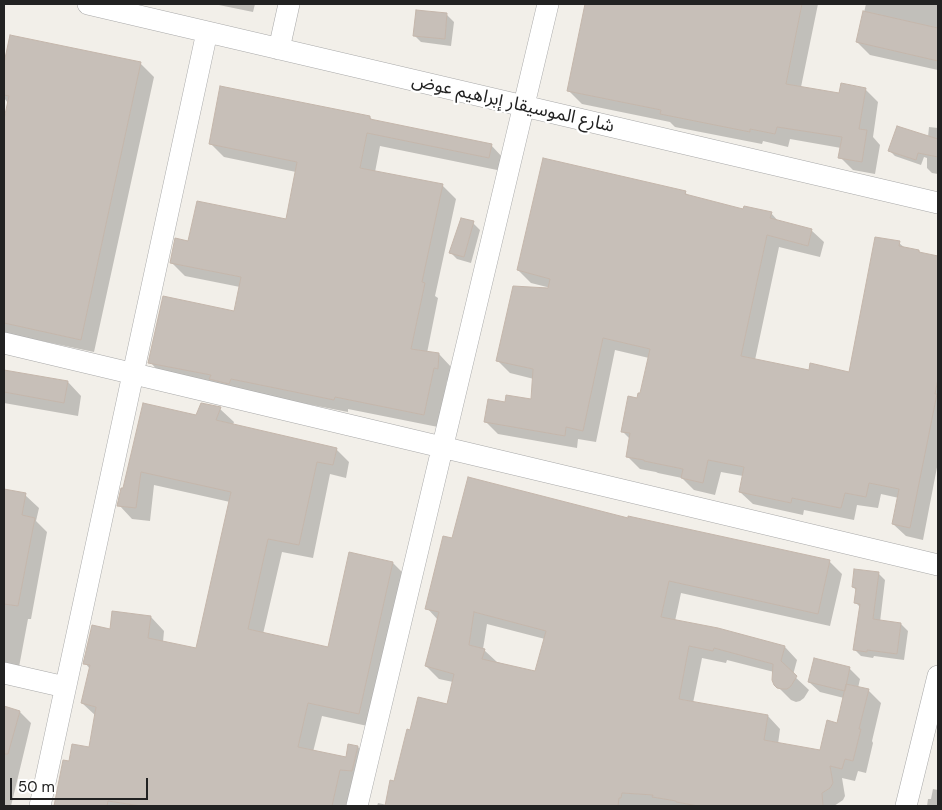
<!DOCTYPE html>
<meta charset="utf-8">
<style>
body{margin:0}
#map{position:relative;width:942px;height:810px;overflow:hidden;background:#f2efe9;font-family:"DM Sans",sans-serif}
canvas{display:block}
.frame{position:absolute;inset:0;border:5px solid #222;pointer-events:none}
.scale{position:absolute;left:10px;top:778px;width:138px;height:22px;box-sizing:border-box;border:2px solid #222;border-top:0;padding-left:6px;font-size:15px;line-height:18px;white-space:nowrap;color:#222;-webkit-text-stroke:4px #fff;paint-order:stroke}
</style>
<div id="map">
<canvas width="942" height="810"></canvas>
<div class="frame"></div>
<div class="scale">50 m</div>
</div>
<script>
const context = document.querySelector('canvas').getContext('2d');
context.lineJoin = 'round';
function fillPath(path, color) { context.fillStyle = color; context.fill(path, 'evenodd'); }
const shape = rows => new Path2D(rows.map(r => 'M' + r).join(''));
function strokePath(path, color, width, dash) { context.strokeStyle = color; context.lineWidth = width; context.lineCap = dash ? 'butt' : 'round'; context.setLineDash(dash || []); context.stroke(path); }
function write(font, color, halo, rows, align = 'center') {
  context.font = font + ' "DM Sans","Noto Sans Arabic",sans-serif'; context.lineWidth = 4.5; context.setLineDash([]); context.textBaseline = 'middle'; context.strokeStyle = halo; context.fillStyle = color; for (const [text, x, y, turn = 0] of rows) {
    context.save(); context.translate(x, y); context.rotate((+turn || 0) * Math.PI / 180); context.textAlign = isNaN(turn) ? turn : align; if (halo) context.strokeText(text, 0, 0); context.fillText(text, 0, 0); context.restore();
  }
}
fillPath(shape([
 [214,4,255,4,253,12],
 [586,4,818,4,801,87,840,94,865,89,878,102,873,137,880,145,875,174,853,170,840,157,841,148,790,139,788,147,763,141,762,144,675,127,670,122,582,104,569,91],
 [866,4,938,4,938,70,870,55,857,42],
 [447,15,454,22,451,46,421,42,414,35],
 [11,36,140,63,154,77,94,352,4,333,4,125,8,103,4,98,4,69],
 [370,117,373,121,491,145,504,159,502,171,380,146,375,172,442,185,456,199,435,296,438,298,427,353,439,354,452,368,451,382,447,381,438,427,348,409,348,412,163,376,150,362,235,312,240,287,185,276,171,262,189,243,287,220,296,172,224,157,210,143],
 [929,127,938,128,938,174,932,173,927,168,927,158,924,157,921,165,895,156,890,151,928,137],
 [685,192,689,197,744,210,771,213,779,222,811,230,824,242,820,257,779,247,755,360,810,371,850,374,899,243,905,248,919,251,921,253,938,258,938,462,923,540,906,536,893,524,899,498,881,494,878,508,857,505,854,520,804,510,803,515,753,504,740,492,743,476,721,472,715,495,694,490,682,478,658,473,656,472,640,469,628,457,630,439,622,431,638,399,641,395,649,358,615,350,596,442,578,439,577,448,498,434,486,422,506,403,532,401,534,379,510,373,497,360,551,288,531,283,518,270],
 [473,223,480,230,471,263,457,259,450,252],
 [4,371,68,382,81,396,78,416,4,403],
 [144,405,197,417,220,409,234,422,233,425,336,449,349,462,346,478,330,474,313,558,282,552,263,634,328,648,393,563,406,576,372,727,322,716,313,752,347,759,349,746,358,747,371,760,348,806,55,806,64,761,70,762,90,749,96,716,82,703,90,669,85,663,111,630,151,617,164,631,163,642,197,650,230,502,154,485,150,521,132,519,119,505,124,489],
 [4,491,25,495,39,508,36,521,47,532,31,619,28,619,19,667,4,664],
 [629,520,829,561,842,574,830,626,681,593,675,621,785,647,797,660,793,675,809,690,804,698,800,701,796,702,791,700,775,684,774,672,727,660,726,663,702,658,693,703,768,716,780,729,778,744,820,752,838,725,844,698,820,692,809,682,849,668,860,679,858,688,868,690,881,703,872,741,873,743,866,773,858,771,855,781,842,778,845,796,843,800,834,806,377,806,378,803,387,805,411,731,448,705,453,682,439,679,426,666,438,620,427,608,453,539],
 [487,624,545,639,536,673,497,662,484,650,483,649],
 [878,573,885,580,880,622,901,624,908,631,904,660,874,656,873,658,861,656,854,649,860,607,855,602,857,591,853,587],
 [4,707,20,712,31,723,11,806,4,806],
 [933,789,938,790,938,806,927,806,928,799,931,799]
]), '#0003');
const building = shape([
 [585,4,802,4,786,84,839,93,841,83,866,88,859,129,867,130,862,162,838,158,842,137,777,127,775,134,750,129,750,132,660,114,661,110,567,91,585,4],
 [416,10,447,13,445,39,413,36,416,10],
 [863,11,938,28,938,61,856,42,863,11],
 [10,35,141,62,81,340,4,323,4,119,9,96,4,95,4,63,10,35],
 [220,86,370,116,370,119,492,144,489,158,367,133,360,168,443,184,422,282,425,283,411,349,439,353,438,369,434,368,424,415,335,397,334,400,231,379,229,384,209,379,211,375,148,363,163,296,234,311,241,277,170,263,175,238,188,241,197,201,286,219,297,162,209,144,220,86],
 [897,126,938,139,938,157,918,153,916,160,888,151,897,126],
 [543,158,686,191,685,194,743,209,744,206,772,212,770,218,812,229,808,246,767,235,741,356,809,370,810,363,849,372,875,237,900,241,899,246,919,250,919,252,938,256,938,379,935,394,937,394,910,528,892,524,899,489,869,483,866,497,845,493,841,508,840,508,792,498,791,503,739,492,744,467,708,460,703,483,681,478,683,469,644,461,644,460,626,457,630,433,621,432,628,396,637,398,638,393,640,393,650,349,603,338,583,431,566,427,565,436,484,422,488,399,505,402,506,395,531,399,533,369,496,361,513,286,548,288,550,279,517,270,543,158],
 [461,218,474,221,464,257,449,253,461,218],
 [4,370,68,381,64,403,4,392,4,370],
 [143,403,196,415,201,403,221,407,216,420,337,448,333,465,317,462,299,545,268,539,248,629,328,647,349,552,393,562,359,714,308,703,298,747,346,757,348,744,358,746,352,771,340,770,332,806,141,806,108,801,107,806,54,806,63,760,69,761,72,744,89,747,96,707,81,703,90,665,83,664,92,625,110,629,112,611,151,616,148,638,196,648,231,492,141,472,136,508,117,506,121,488,123,488,143,403],
 [468,477,628,518,628,516,830,560,818,614,669,581,661,617,718,628,785,646,781,661,797,676,791,686,787,689,782,689,777,688,774,685,772,680,773,664,714,648,713,651,689,646,679,699,768,715,764,740,820,750,827,720,837,723,846,684,869,689,859,729,861,729,853,761,845,759,842,769,830,766,833,783,830,788,822,793,823,806,698,806,676,802,676,801,652,797,653,795,622,793,621,798,619,798,618,806,385,806,390,780,394,781,407,729,410,730,418,697,447,704,454,674,425,666,439,612,425,609,443,536,452,538,468,477],
 [474,612,546,631,535,671,482,659,485,649,469,645,474,612],
 [4,489,26,493,22,515,35,518,18,606,4,604,4,489],
 [854,569,879,572,873,619,901,623,897,654,867,650,867,652,853,650,860,604,854,603,856,588,852,587,854,569],
 [814,658,850,667,845,691,808,682,814,658],
 [4,706,20,711,8,754,4,754,4,706]
]);
fillPath(building, '#c7bfb8');
strokePath(building, '#c4b6ab', 1);
const minor = shape([
 [88,4,938,203],
 [279,49,289,4],
 [4,343,938,565],
 [4,673,65,687],
 [40,806,133,374,207,32],
 [357,806,548,4],
 [906,806,938,676]
]);
strokePath(minor, '#a9a9a9', 22);
strokePath(minor, '#fff', 21);
write('18px', '#222', '#fff', [
 ["شارع الموسيقار إبراهيم عوض",513,104,13]
]);
</script>
